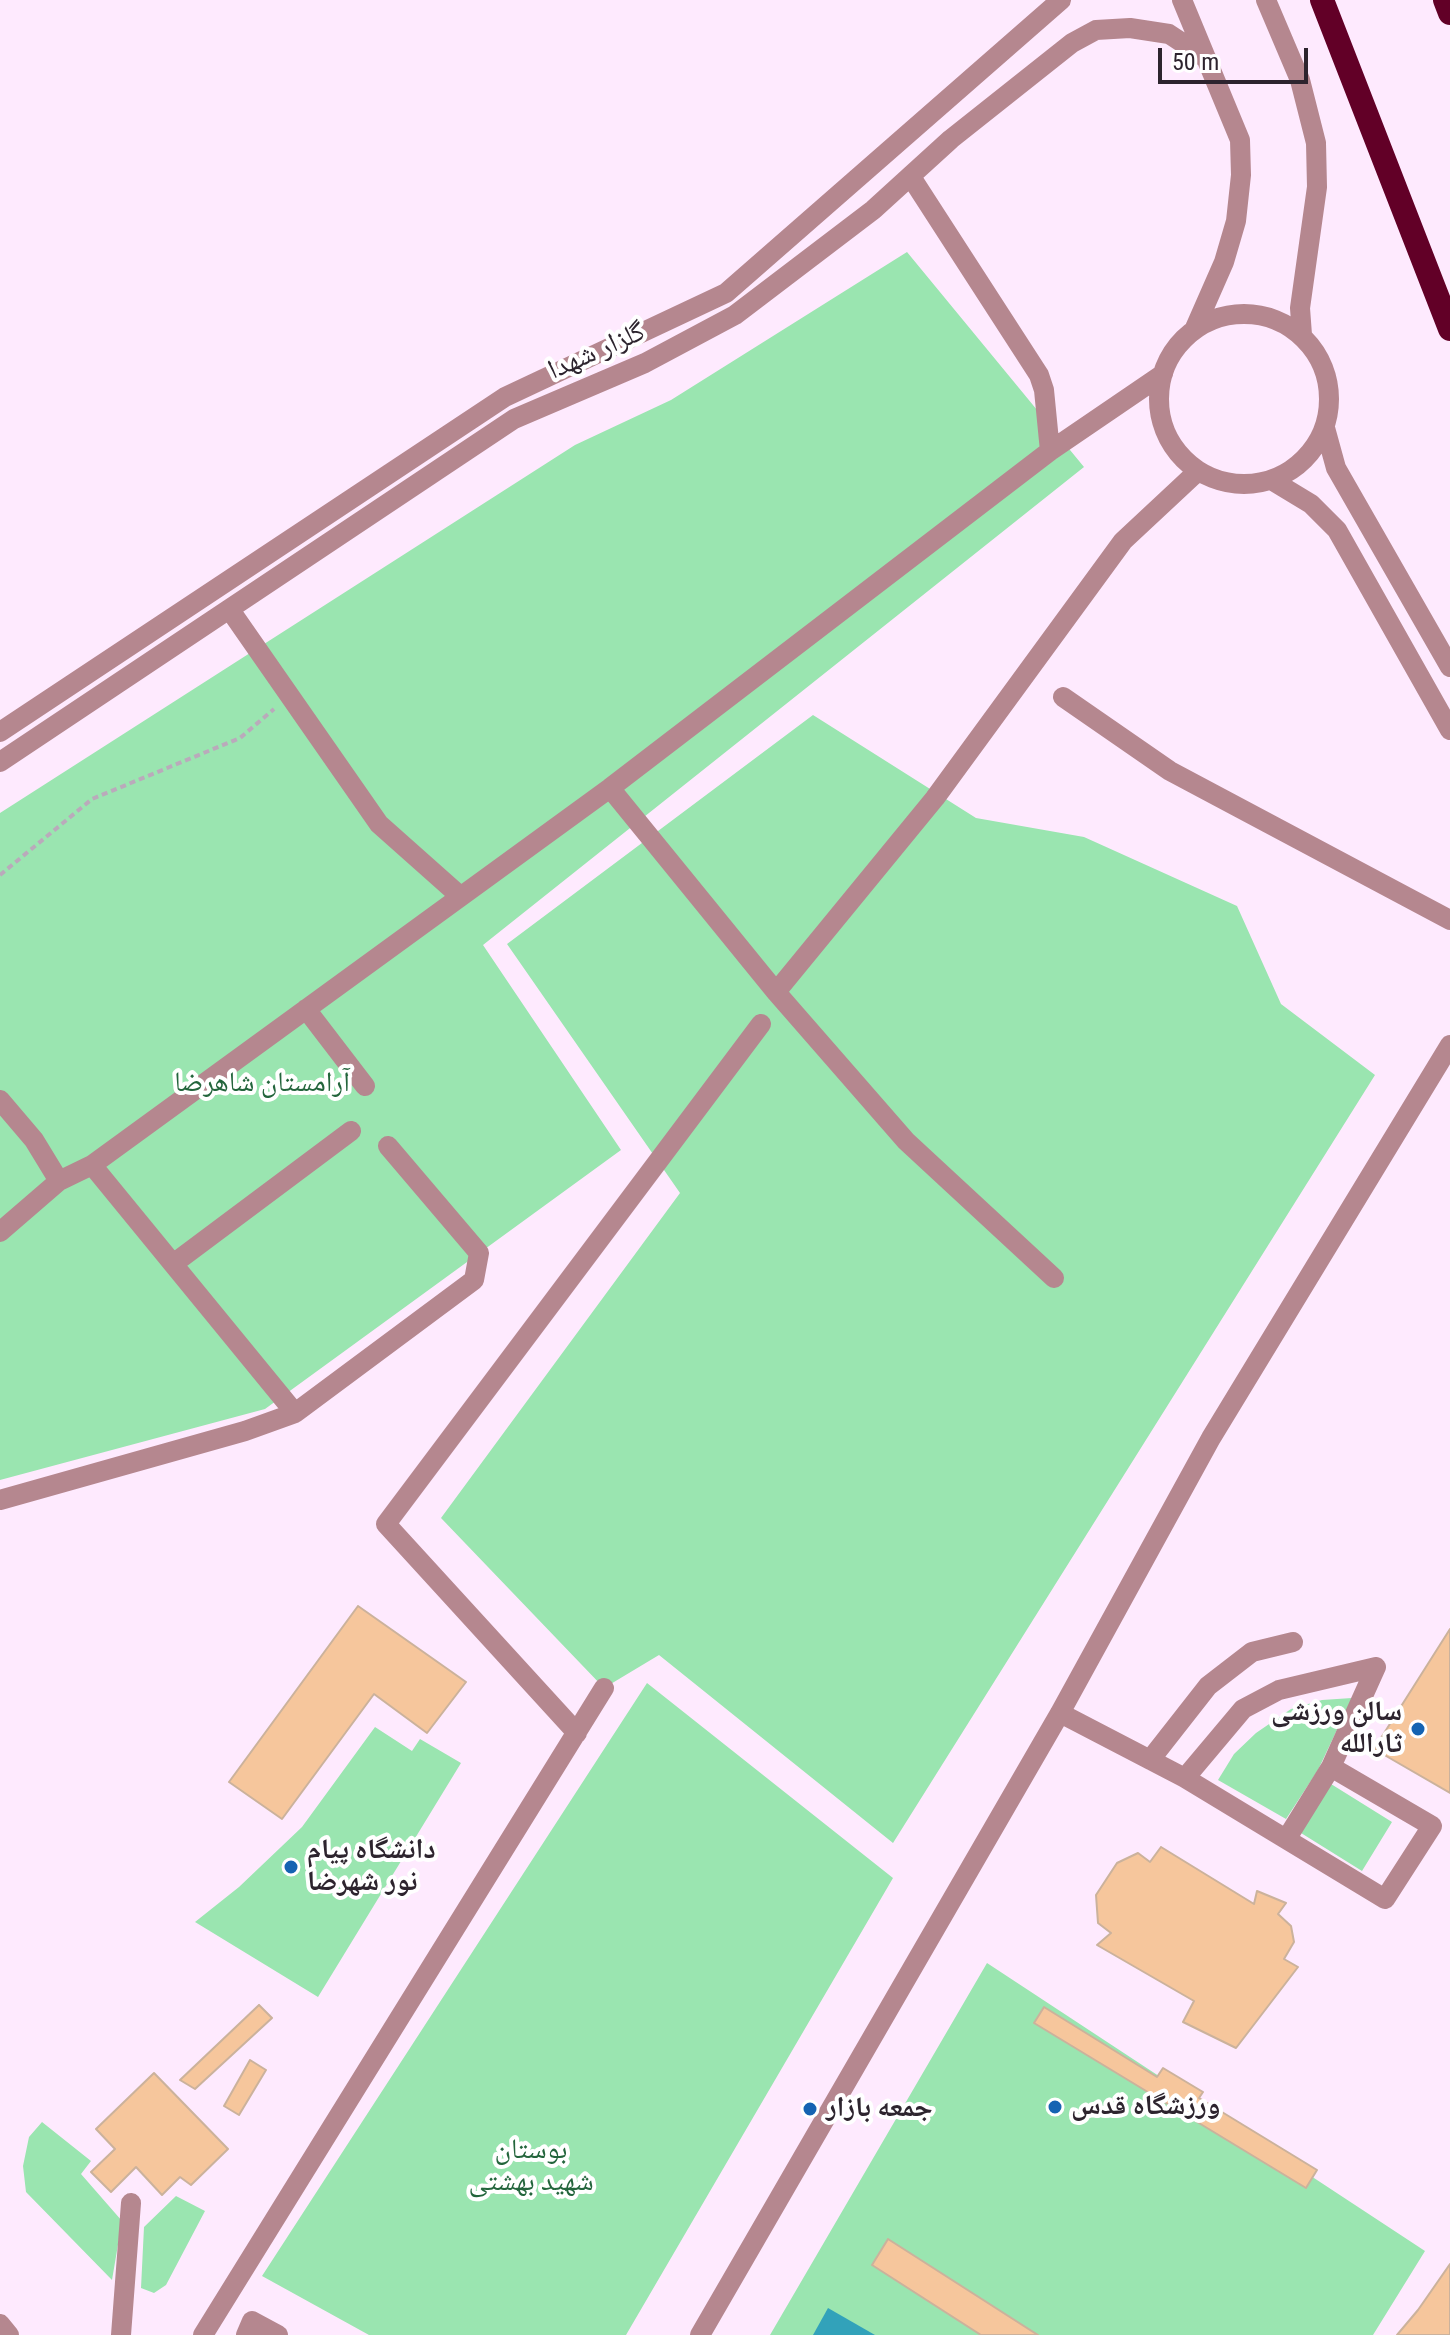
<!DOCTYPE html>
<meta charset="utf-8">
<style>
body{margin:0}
#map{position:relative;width:1450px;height:2335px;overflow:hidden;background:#feeafe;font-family:"Roboto Condensed",sans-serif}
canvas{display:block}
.scale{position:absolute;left:1158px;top:48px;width:150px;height:36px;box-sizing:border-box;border:4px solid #2d242e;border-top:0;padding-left:10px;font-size:24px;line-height:28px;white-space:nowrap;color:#2d242e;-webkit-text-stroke:6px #fff;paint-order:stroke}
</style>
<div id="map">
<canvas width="1450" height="2335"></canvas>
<div class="scale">50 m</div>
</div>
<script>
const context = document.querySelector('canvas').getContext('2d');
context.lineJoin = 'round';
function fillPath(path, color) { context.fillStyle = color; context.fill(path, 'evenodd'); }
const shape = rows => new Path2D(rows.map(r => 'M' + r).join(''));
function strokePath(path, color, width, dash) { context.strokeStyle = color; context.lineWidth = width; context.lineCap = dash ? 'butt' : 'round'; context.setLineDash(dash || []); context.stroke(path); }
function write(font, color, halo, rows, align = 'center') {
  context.font = font + ' "Roboto Condensed","Noto Naskh Arabic",sans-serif'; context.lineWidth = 8; context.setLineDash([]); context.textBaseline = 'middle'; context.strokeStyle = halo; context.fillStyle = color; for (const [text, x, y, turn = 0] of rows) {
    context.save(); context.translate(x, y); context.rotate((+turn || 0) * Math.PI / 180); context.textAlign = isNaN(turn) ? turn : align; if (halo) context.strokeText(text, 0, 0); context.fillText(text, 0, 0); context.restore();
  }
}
fillPath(shape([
 [907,252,1084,467,483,945,621,1150,265,1409,0,1480,0,813,575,445,671,400],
 [813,715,976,818,1084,837,1237,906,1281,1004,1375,1075,893,1843,659,1655,604,1688,441,1518,680,1193,507,944],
 [647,1683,893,1878,626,2335,369,2335,262,2276],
 [1352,1698,1318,1770,1286,1819,1218,1780,1234,1754,1256,1733,1291,1709,1322,1700],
 [375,1727,412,1751,420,1739,461,1763,318,1997,195,1922,239,1887,302,1827],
 [1331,1784,1392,1822,1362,1871,1301,1833],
 [987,1963,1425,2251,1373,2335,770,2335],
 [42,2122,91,2161,81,2174,122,2221,112,2280,26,2192,23,2166,29,2137],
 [176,2196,205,2211,166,2285,154,2293,141,2288,144,2227]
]), '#9ae5b0');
fillPath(shape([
 [828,2308,875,2335,813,2335]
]), '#32a2ba');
const building = shape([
 [358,1606,466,1682,427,1733,374,1694,282,1819,229,1782,358,1606],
 [1450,1629,1450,1793,1374,1749,1450,1629],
 [1161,1847,1254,1904,1257,1891,1286,1903,1278,1914,1291,1926,1294,1942,1284,1959,1298,1967,1236,2048,1183,2022,1194,2001,1097,1945,1111,1933,1098,1923,1096,1895,1117,1863,1138,1853,1150,1862,1161,1847],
 [259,2005,272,2018,195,2089,180,2080,259,2005],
 [1044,2007,1157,2077,1163,2068,1203,2092,1199,2098,1317,2170,1306,2188,1034,2023,1044,2007],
 [250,2060,266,2070,239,2115,224,2106,250,2060],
 [154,2073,228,2149,191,2185,180,2177,162,2195,136,2167,111,2192,91,2172,115,2149,96,2129,154,2073],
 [888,2239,1038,2335,981,2335,872,2265,888,2239],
 [1450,2264,1450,2335,1397,2335,1418,2310,1450,2264]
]);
fillPath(building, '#f6c69c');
strokePath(building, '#cbb29c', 2);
strokePath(shape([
 [0,875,92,799,240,738,274,709]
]), '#baaabb', 4, [6, 4]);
strokePath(shape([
 [1182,0,1240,140,1241,175,1236,221,1224,262,1195,328],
 [1266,0,1300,80,1316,143,1317,187,1300,308,1302,335],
 '1159 399a85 85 0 1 1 170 0a85 85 0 1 1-170 0Z',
 [1325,428,1336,468,1450,667],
 [1050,451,1163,374],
 [1273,481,1311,504,1337,530,1450,730],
 [230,610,379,824,460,896],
 [1063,697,1170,771,1450,920],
 [0,732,505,397,726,293,1061,0],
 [0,762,514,419,645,363,735,315,873,210,951,139,1072,43,1096,30,1130,28,1169,34,1207,59],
 [610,788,776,992,906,1141,1054,1278],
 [776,992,935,798,1123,541,1198,471],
 [306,1009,365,1086],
 [0,1100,34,1140,59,1181],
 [0,1232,59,1181,92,1165,610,788,1050,451,1044,390,1039,375,911,177],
 [173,1264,351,1131],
 [295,1413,474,1280,479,1253,388,1146],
 [0,1500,245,1431,295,1413,92,1165],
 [1060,1713,1185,1778,1385,1899,1432,1826,1331,1767,1287,1838],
 [577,1733,386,1524,761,1024],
 [1150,1760,1208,1686,1252,1652,1293,1642],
 [1331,1767,1376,1667],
 [1185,1778,1243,1709,1279,1690,1376,1667],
 [0,2324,9,2335],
 [121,2335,131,2203],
 [203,2335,604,1688],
 [246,2335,252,2321,278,2335],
 [700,2335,1060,1713,1211,1438,1450,1045]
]), '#b5878f', 20);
strokePath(shape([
 [1322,0,1450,329],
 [1445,0,1450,13]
]), '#620027', 24);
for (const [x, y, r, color] of [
 [1418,1729,8,"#1563b2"],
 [291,1867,8,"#1563b2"],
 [1055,2107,8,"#1563b2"],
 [810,2109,8,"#1563b2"]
]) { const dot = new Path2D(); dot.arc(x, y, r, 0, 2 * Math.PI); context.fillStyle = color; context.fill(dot); strokePath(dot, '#fff', 3); }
write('28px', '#2d242e', '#fff', [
 ["گلزار شهدا",597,352,-24]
]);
write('28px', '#23653c', '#fff', [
 ["آرامستان شاهرضا",262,1084],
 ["بوستان",531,2151],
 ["شهید بهشتی",531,2183]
]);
write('bold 28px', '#2d242e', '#fff', [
 ["سالن ورزشی",1402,1713,"right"],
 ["ثارالله",1402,1745,"right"],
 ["دانشگاه پیام",307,1851],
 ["نور شهرضا",307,1883],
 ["ورزشگاه قدس",1071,2107],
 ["جمعه بازار",826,2109]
], 'left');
</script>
